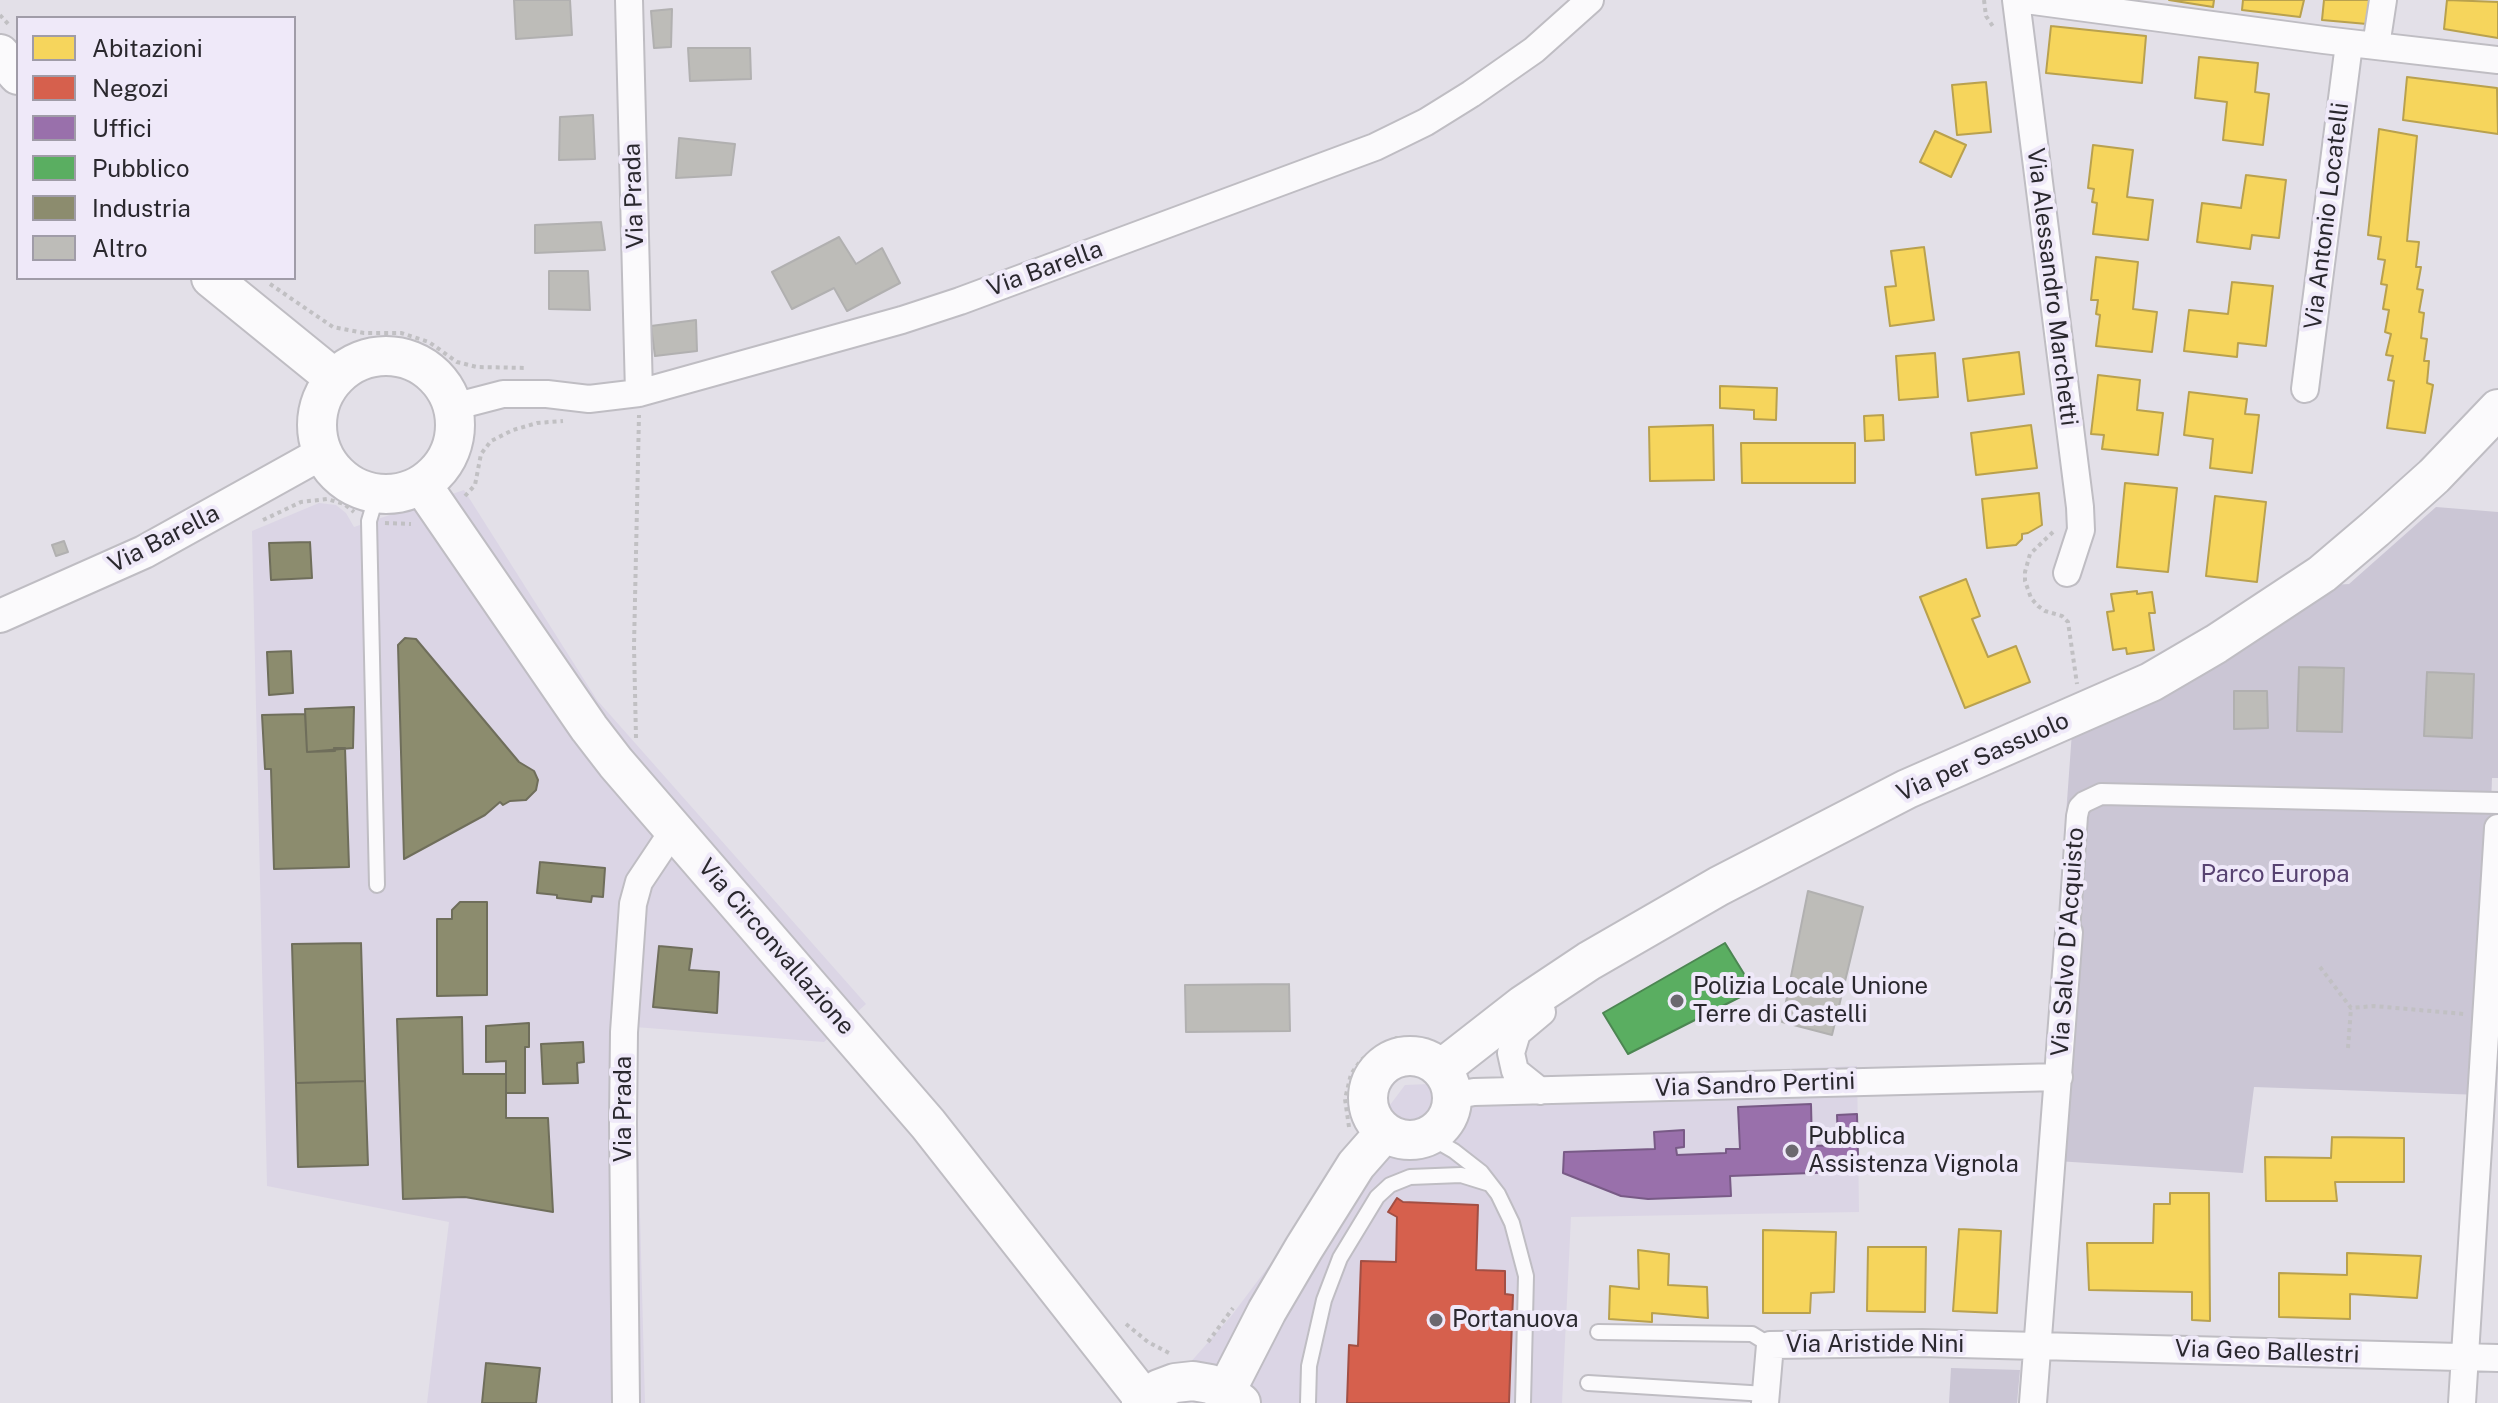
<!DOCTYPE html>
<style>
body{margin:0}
#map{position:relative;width:2498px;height:1403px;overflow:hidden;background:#e3e0e8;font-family:"Public Sans",sans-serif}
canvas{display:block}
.legend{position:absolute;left:16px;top:16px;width:280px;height:264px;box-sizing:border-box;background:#efe9f9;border:2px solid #a09ca8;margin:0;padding:10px 14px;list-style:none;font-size:24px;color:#2a282e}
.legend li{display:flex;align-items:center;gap:16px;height:40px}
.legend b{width:40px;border:2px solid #a09ca8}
</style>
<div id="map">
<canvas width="2498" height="1403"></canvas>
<ul class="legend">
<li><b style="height:22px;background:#f6d55c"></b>Abitazioni</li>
<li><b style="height:22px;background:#d6604d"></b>Negozi</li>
<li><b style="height:22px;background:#9970ab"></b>Uffici</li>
<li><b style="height:22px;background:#5aae61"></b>Pubblico</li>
<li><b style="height:22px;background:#8c8c6e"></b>Industria</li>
<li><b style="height:22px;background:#bdbcb8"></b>Altro</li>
</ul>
</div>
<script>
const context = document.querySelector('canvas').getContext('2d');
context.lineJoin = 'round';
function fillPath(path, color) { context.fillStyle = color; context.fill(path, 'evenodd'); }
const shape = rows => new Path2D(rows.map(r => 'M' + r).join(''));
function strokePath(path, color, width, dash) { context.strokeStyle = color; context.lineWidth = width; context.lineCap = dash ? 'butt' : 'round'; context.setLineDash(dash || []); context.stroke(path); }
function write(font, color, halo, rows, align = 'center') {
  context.font = font + ' "Public Sans",sans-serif'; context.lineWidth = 8; context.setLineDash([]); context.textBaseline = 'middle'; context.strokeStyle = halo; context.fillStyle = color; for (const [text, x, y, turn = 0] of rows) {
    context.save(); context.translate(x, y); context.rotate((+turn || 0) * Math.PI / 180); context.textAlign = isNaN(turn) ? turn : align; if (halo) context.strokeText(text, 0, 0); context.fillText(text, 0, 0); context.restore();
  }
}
fillPath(shape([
 [464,490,597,700,866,1004,824,1042,635,1027,645,1403,427,1403,449,1222,267,1186,252,531,319,503,336,505,346,513,354,527],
 [1857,1066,1859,1212,1571,1217,1562,1403,1219,1403,1189,1364,1232,1315,1405,1085]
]), '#dbd5e5');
fillPath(shape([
 [2436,507,2498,512,2498,778,2492,778,2481,1095,2254,1087,2243,1173,2041,1160,2072,732,2332,585,2349,584],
 [1951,1368,2020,1370,2017,1403,1949,1403]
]), '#cbc6d5');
const homes = shape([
 [2169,0,2214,0,2213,7,2169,0],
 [2243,0,2304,0,2300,17,2242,10,2243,0],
 [2324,0,2370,0,2367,24,2322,20,2324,0],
 [2447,0,2498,2,2498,38,2444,29,2447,0],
 [2051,26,2146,36,2142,83,2046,73,2051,26],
 [2199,57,2258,63,2255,92,2269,94,2263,145,2223,140,2227,102,2195,98,2199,57],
 [2407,77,2497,88,2498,134,2403,120,2407,77],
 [1986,82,1991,132,1957,135,1952,85,1986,82],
 [2379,129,2417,136,2407,241,2419,242,2416,267,2421,267,2417,289,2423,290,2419,312,2424,313,2421,338,2427,339,2424,361,2429,361,2427,383,2433,385,2425,433,2387,428,2394,381,2388,380,2393,356,2386,355,2391,334,2385,332,2389,310,2383,309,2387,285,2381,284,2385,260,2378,259,2381,237,2368,235,2379,129],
 [1935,131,1966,145,1951,177,1920,162,1935,131],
 [2093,145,2133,150,2127,197,2153,200,2148,240,2093,234,2097,203,2092,202,2094,189,2088,188,2093,145],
 [2246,175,2286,180,2279,238,2252,235,2250,249,2197,242,2202,203,2241,208,2246,175],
 [1924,247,1934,320,1890,326,1885,287,1896,286,1891,251,1924,247],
 [2096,257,2138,262,2133,309,2157,312,2152,352,2096,346,2100,315,2096,314,2098,300,2091,300,2096,257],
 [2232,282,2273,286,2266,346,2238,343,2237,357,2184,351,2189,310,2228,314,2232,282],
 [2019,352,2024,394,1968,401,1963,359,2019,352],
 [1935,353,1938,397,1899,400,1896,356,1935,353],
 [2098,375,2140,380,2137,410,2163,413,2158,455,2102,449,2104,435,2091,434,2098,375],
 [1720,386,1777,388,1776,420,1754,419,1754,410,1720,408,1720,386],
 [2189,392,2247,399,2245,414,2259,415,2252,473,2210,468,2213,439,2184,435,2189,392],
 [1883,415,1884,440,1865,441,1864,416,1883,415],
 [1713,425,1714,480,1650,481,1649,427,1713,425],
 [2031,425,2037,468,1976,475,1971,433,2031,425],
 [1741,443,1855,443,1855,483,1742,483,1741,443],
 [2125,483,2177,488,2168,572,2117,567,2125,483],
 [2039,493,2042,525,2028,533,2022,534,2022,539,2016,545,1987,548,1982,499,2039,493],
 [2215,496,2266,502,2257,582,2206,576,2215,496],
 [1966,579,1980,616,1972,619,1988,657,2016,646,2030,682,1965,708,1920,597,1966,579],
 [2137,591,2137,594,2152,592,2155,613,2149,613,2154,650,2127,654,2126,648,2113,650,2107,612,2114,611,2111,594,2137,591],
 [2332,1137,2404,1138,2404,1182,2335,1182,2337,1201,2266,1201,2265,1157,2331,1158,2332,1137],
 [2170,1193,2209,1193,2210,1321,2192,1320,2192,1292,2089,1290,2087,1243,2153,1243,2154,1204,2170,1204,2170,1193],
 [1959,1229,2001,1231,1997,1313,1953,1311,1959,1229],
 [1763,1230,1836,1232,1834,1292,1811,1293,1810,1313,1763,1313,1763,1230],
 [1868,1247,1926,1247,1925,1312,1867,1311,1868,1247],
 [1638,1250,1669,1254,1668,1285,1707,1287,1708,1318,1652,1313,1652,1322,1609,1319,1610,1286,1639,1289,1638,1250],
 [2347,1253,2421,1256,2417,1298,2350,1294,2350,1319,2279,1317,2279,1273,2347,1275,2347,1253]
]);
fillPath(homes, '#f6d55c');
strokePath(homes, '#b9a14e', 2);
const shops = shape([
 [1397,1198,1403,1202,1478,1205,1476,1270,1505,1271,1505,1294,1513,1295,1509,1403,1347,1403,1349,1345,1358,1346,1361,1261,1396,1262,1397,1217,1388,1212,1397,1198]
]);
fillPath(shops, '#d6604d');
strokePath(shops, '#a24f44', 2);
const offices = shape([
 [1811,1104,1812,1146,1838,1145,1837,1115,1857,1114,1858,1157,1839,1158,1839,1172,1730,1176,1731,1196,1648,1199,1621,1196,1563,1173,1564,1152,1655,1149,1654,1132,1684,1130,1684,1147,1676,1148,1677,1155,1726,1153,1726,1149,1740,1149,1738,1107,1811,1104]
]);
fillPath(offices, '#9970ab');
strokePath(offices, '#785a86', 2);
const public = shape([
 [1725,943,1754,990,1628,1054,1603,1013,1725,943]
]);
fillPath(public, '#5aae61');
strokePath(public, '#4c8652', 2);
const industry = shape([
 [310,542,312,578,271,580,269,543,310,542],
 [405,638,416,639,519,762,534,771,538,780,536,790,526,800,510,801,503,805,500,802,485,815,404,859,398,645,405,638],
 [291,651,293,693,269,695,267,652,291,651],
 [354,707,353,748,307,752,305,709,354,707],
 [305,714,307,752,335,751,334,748,345,748,349,867,274,869,271,769,265,769,262,715,305,714],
 [540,862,605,868,603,897,592,896,591,902,557,898,557,895,537,893,540,862],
 [460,902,487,902,487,995,437,996,437,919,452,919,452,910,460,902],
 [361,943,365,1081,296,1083,292,944,361,943],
 [659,946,692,949,689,970,719,972,717,1013,653,1007,659,946],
 [462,1017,463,1074,506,1074,506,1118,548,1118,553,1212,465,1197,403,1199,397,1019,462,1017],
 [529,1023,529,1047,525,1047,525,1093,506,1093,506,1061,486,1062,486,1026,529,1023],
 [583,1042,584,1062,577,1063,578,1083,543,1084,541,1044,583,1042],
 [365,1081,368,1165,298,1167,296,1083,365,1081],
 [486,1363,540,1368,536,1403,482,1403,486,1363]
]);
fillPath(industry, '#8c8c6e');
strokePath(industry, '#6f6e5b', 2);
const building = shape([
 [514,0,570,0,572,35,516,39,514,0],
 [672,9,671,47,654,48,651,11,672,9],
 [688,48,750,48,751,79,690,81,688,48],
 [593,115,595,159,559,160,560,117,593,115],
 [679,138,735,144,731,175,676,178,679,138],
 [601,222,605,250,535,253,535,225,601,222],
 [839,237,856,264,882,248,900,283,847,311,834,288,792,309,772,272,839,237],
 [549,271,588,271,590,310,549,309,549,271],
 [696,320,697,351,655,356,651,326,696,320],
 [64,541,68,552,56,556,52,545,64,541],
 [2299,667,2344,668,2342,732,2297,731,2299,667],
 [2427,672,2474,674,2472,738,2424,736,2427,672],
 [2234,691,2267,691,2268,728,2234,729,2234,691],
 [1808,891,1863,907,1832,1035,1782,1022,1808,891],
 [1289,984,1290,1031,1186,1032,1185,985,1289,984]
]);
fillPath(building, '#bdbcb8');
strokePath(building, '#b1b0b0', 2);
const service = shape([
 [377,494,369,521,377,885],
 [1428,1136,1454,1151,1481,1172,1498,1194,1512,1223,1526,1276,1523,1403],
 [1598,1332,1752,1334,1770,1345],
 [1588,1383,1766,1394],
 [1308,1403,1309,1366,1324,1300,1340,1258,1377,1197,1390,1185,1410,1177,1461,1175,1490,1184]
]);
const pedestrian = shape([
 [2069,932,2077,816,2079,807,2084,802,2101,794,2498,803]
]);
const minor = shape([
 [629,0,639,393],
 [2016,0,2080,507,2081,530,2067,573],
 [2026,0,2324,40,2498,60],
 [2376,46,2383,0],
 [2305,389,2349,44],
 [453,407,503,394,547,394,589,399,639,393,902,320,960,301,1375,147,1426,122,1471,94,1534,50,1590,0],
 [1540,1091,1515,1071,1511,1053,1517,1033,1542,1012],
 [1452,1096,1474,1092,2059,1077],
 [626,1403,623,1123,624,1032,633,904,639,882,675,828],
 [1765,1403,1770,1345,1922,1343,2498,1358],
 [2033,1403,2069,932],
 [2462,1403,2498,828]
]);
const tertiary = shape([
 [0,616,144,552,322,453]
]);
const secondary = shape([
 [0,54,18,75],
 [211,278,334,378],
 '317 425a69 69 0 1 1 138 0a69 69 0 1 1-138 0Z',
 [422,485,589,728,616,763,928,1124,1144,1399],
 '1368 1098a42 42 0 1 1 84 0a42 42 0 1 1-84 0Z',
 [1441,1069,1523,1005,1589,961,1719,886,1907,789,2151,682,2216,644,2322,574,2375,529,2434,476,2498,409],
 [1226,1391,1267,1311,1304,1248,1356,1165,1385,1132],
 [1141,1403,1159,1389,1175,1383,1193,1381,1210,1384,1226,1391,1241,1403]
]);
strokePath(service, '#bfbdc3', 18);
strokePath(pedestrian, '#bfbdc3', 24);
strokePath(minor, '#bfbdc3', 30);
strokePath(tertiary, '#bfbdc3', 36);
strokePath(secondary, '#bfbdc3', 42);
strokePath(shape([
 [1984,0,1986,16,1994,28],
 [0,15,9,25],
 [270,284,333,327,364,333,401,333,429,342,457,362,477,367,527,368],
 [465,496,475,485,481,454,491,441,513,430,537,423,563,421],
 [263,520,301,502,327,499,344,504,354,512],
 [385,523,411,524],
 [2053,532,2030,554,2025,572,2025,581,2031,598,2038,606,2045,611,2062,616,2068,622,2077,684],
 [636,738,634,646,639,415],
 [2320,967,2351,1008,2374,1006,2464,1014],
 [2348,1048,2351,1008],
 [1349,1127,1345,1099,1351,1074,1361,1060,1377,1048,1396,1038,1430,1040],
 [1126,1324,1148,1342,1171,1354],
 [1208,1342,1233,1308]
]), '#c1c0c3', 4, [4, 4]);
strokePath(service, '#fbfafc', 14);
strokePath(pedestrian, '#fbfafc', 20);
strokePath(minor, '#fbfafc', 26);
strokePath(tertiary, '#fbfafc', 32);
strokePath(secondary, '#fbfafc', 38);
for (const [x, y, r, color] of [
 [1677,1001,8,"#6b686f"],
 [1792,1151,8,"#6b686f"],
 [1436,1320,8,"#6b686f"]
]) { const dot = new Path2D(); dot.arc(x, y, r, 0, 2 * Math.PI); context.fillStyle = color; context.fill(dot); strokePath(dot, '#efe9f9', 3); }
write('24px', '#2a282e', '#efe9f9', [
 ["Via Prada",634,196,-92],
 ["Via Antonio Locatelli",2327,216,-83],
 ["Via Barella",1045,269,-20],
 ["Via Alessandro Marchetti",2052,287,83],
 ["Via Barella",164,539,-27],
 ["Via per Sassuolo",1983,757,-24],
 ["Via Salvo D'Acquisto",2068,942,-86],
 ["Via Circonvallazione",776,947,49],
 ["Via Sandro Pertini",1755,1085,-2],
 ["Via Prada",624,1109,-90],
 ["Via Aristide Nini",1875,1345],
 ["Via Geo Ballestri",2267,1352,2]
]);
write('24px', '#574271', '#efe9f9', [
 ["Parco Europa",2275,875]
]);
write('24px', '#2a282e', '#efe9f9', [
 ["Polizia Locale Unione",1693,987],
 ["Terre di Castelli",1693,1015],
 ["Pubblica",1808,1137],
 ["Assistenza Vignola",1808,1165],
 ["Portanuova",1452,1320]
], 'left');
</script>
